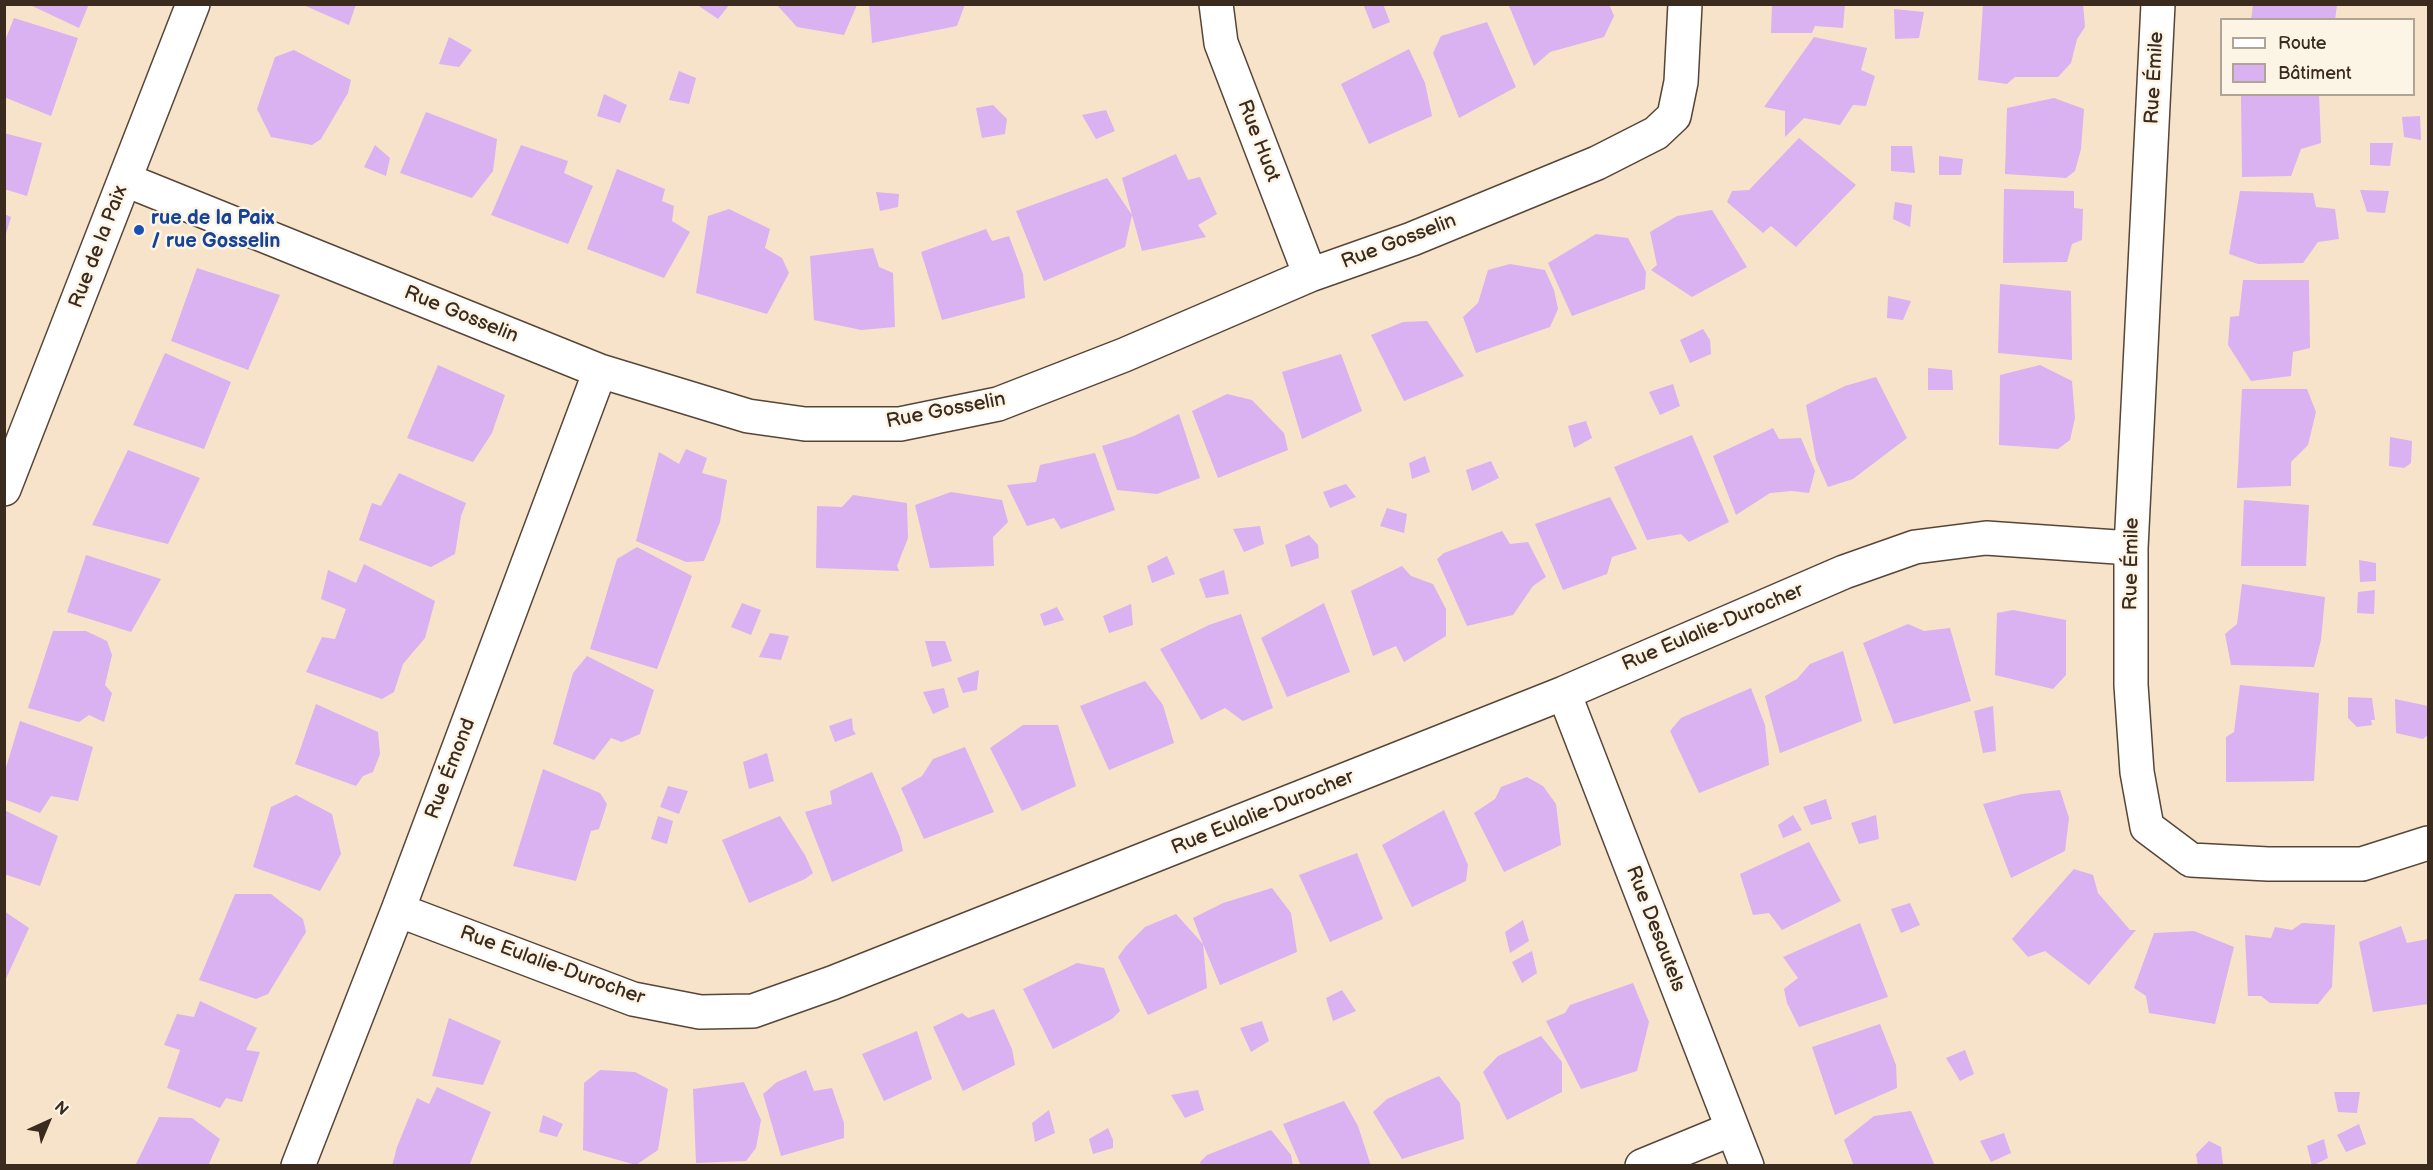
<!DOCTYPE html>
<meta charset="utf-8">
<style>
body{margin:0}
#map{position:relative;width:2433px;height:1170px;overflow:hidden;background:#f7e3ca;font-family:"Balsamiq Sans",sans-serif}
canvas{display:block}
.frame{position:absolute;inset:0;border:6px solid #3b2a1e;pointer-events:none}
.legend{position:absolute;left:2220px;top:18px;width:195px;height:78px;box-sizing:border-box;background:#fcf5e5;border:2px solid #afa495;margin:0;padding:8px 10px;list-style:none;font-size:18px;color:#3b2a1e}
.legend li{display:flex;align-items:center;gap:12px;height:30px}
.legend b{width:30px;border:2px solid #afa495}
.north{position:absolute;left:18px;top:1092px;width:60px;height:60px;-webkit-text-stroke:4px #fcf5e5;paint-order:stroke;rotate:44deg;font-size:16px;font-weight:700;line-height:24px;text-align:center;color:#3b2a1e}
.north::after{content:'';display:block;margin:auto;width:21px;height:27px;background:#3b2a1e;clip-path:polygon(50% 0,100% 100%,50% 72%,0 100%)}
</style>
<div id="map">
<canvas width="2433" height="1170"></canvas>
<div class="frame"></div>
<ul class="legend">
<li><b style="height:8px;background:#fff"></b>Route</li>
<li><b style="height:16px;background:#dab1f1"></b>Bâtiment</li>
</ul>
<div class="north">N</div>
</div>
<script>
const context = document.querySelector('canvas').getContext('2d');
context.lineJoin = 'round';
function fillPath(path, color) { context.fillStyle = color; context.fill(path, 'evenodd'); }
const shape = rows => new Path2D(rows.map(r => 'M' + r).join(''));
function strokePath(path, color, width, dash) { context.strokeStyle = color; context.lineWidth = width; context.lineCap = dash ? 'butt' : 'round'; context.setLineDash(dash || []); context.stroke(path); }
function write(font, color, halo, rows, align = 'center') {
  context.font = font + ' "Balsamiq Sans",sans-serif'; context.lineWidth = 5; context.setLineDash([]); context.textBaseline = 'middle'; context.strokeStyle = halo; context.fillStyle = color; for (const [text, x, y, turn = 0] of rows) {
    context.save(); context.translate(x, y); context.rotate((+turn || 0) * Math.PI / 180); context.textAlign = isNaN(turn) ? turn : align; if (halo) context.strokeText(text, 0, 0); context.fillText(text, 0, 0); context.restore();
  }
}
fillPath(shape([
 [28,4,89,4,79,28],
 [301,4,356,4,349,25],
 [696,4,730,4,718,19],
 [869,4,965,4,957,26,872,43],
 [1367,4,1383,4,1390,22,1373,29,1364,6],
 [1510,4,1609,4,1614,16,1604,37,1550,52,1534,66,1509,6],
 [1772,4,1845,4,1843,28,1815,26,1812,33,1771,33],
 [1983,4,2083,4,2085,27,2077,39,2071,63,2058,77,2015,77,2007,84,1978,80],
 [777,5,857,5,844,35,797,27],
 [2253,5,2337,5,2335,20,2251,20],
 [1894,9,1924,12,1919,38,1895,39],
 [14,18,78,38,51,116,4,97,4,43],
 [1487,22,1516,87,1459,118,1433,53,1441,36],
 [449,37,472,50,459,67,439,64],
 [1814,37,1867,48,1861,70,1875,76,1866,106,1853,105,1840,125,1804,118,1785,137,1785,111,1764,107],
 [1409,49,1425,83,1432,116,1369,144,1341,84],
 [294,50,351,80,348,93,321,139,312,145,271,137,257,109,275,57],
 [679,71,696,78,689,104,669,100],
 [604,94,627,105,620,123,597,116],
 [2241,94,2319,94,2321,143,2301,149,2291,176,2242,177],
 [2054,98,2084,109,2081,149,2075,171,2066,178,2005,174,2007,108],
 [993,105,1007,119,1005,134,982,138,976,108],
 [1106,110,1115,131,1096,139,1082,115],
 [426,112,497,139,493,171,472,198,400,173],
 [2420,116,2421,140,2404,137,2402,117],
 [4,133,42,143,27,196,4,189],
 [1799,138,1856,185,1796,247,1771,226,1763,233,1727,202,1732,191,1749,190],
 [2370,143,2393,143,2390,166,2370,165],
 [375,145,390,158,386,176,364,167],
 [521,145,568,161,564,173,593,186,568,244,491,215],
 [1891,146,1912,146,1915,173,1891,171],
 [1176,154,1188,180,1200,177,1217,214,1198,225,1206,237,1142,251,1132,215,1125,247,1044,281,1016,211,1107,178,1132,215,1122,178],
 [1939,156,1963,159,1961,175,1939,175],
 [617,169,665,189,662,201,674,206,672,221,690,232,664,278,587,249],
 [2004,189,2074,191,2074,208,2083,209,2082,240,2072,244,2067,262,2003,263],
 [2360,190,2389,191,2385,213,2367,212],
 [2240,191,2313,193,2316,207,2335,209,2339,239,2318,242,2303,263,2258,264,2229,254],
 [876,192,899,194,898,207,880,211],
 [1895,202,1912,205,1910,227,1893,219],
 [729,209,770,229,765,248,782,258,789,273,767,314,696,293,708,216],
 [1712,210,1747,267,1692,297,1651,270,1657,265,1650,232,1677,216],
 [4,214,11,217,5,237,4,237],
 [986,229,992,241,1009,236,1023,274,1025,298,942,320,921,252],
 [1596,234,1628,238,1646,272,1645,289,1572,316,1548,263],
 [873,248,879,267,893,273,895,327,861,330,814,320,810,256],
 [1510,264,1545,270,1554,290,1558,309,1550,327,1476,353,1463,317,1478,303,1488,270],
 [197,268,280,295,248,370,171,341],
 [2243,280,2309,280,2310,348,2293,352,2291,376,2251,381,2228,345,2230,317,2239,316],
 [2000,284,2071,291,2072,360,1998,353],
 [1888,296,1911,301,1903,320,1887,318],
 [1427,321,1464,376,1404,401,1371,335,1403,322],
 [1703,329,1710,340,1711,354,1690,363,1680,340],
 [165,353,231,382,204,449,133,425],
 [1341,354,1362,411,1302,439,1282,372],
 [438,365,505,395,492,433,473,462,407,438],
 [2040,365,2072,381,2075,418,2070,440,2058,449,1999,445,2000,375],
 [1928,368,1952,370,1953,390,1928,390],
 [1876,377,1907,438,1853,479,1828,487,1816,460,1806,405,1845,386],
 [1673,384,1680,406,1660,415,1649,392],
 [2242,389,2307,389,2316,412,2308,445,2291,462,2291,486,2237,488],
 [1227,394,1252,400,1284,433,1288,450,1218,478,1192,411],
 [1179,414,1200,478,1157,494,1117,490,1102,446,1134,436],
 [1586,421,1592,438,1574,448,1568,426],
 [1773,428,1779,439,1801,438,1815,471,1809,493,1792,491,1770,493,1736,515,1713,456],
 [1692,435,1729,522,1689,542,1681,534,1647,540,1614,467],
 [2390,437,2412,441,2411,463,2404,468,2389,466],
 [686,449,707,458,702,473,727,480,720,522,704,561,686,562,636,541,659,452,679,464],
 [128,450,200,478,168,544,92,525],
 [1095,453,1115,510,1061,529,1054,518,1027,526,1007,485,1036,482,1040,465],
 [1425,456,1430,472,1412,479,1409,463],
 [1491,461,1499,478,1472,491,1466,470],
 [399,473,466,503,461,516,455,554,431,567,359,540,372,503,381,506],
 [1346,484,1356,497,1330,508,1323,492],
 [951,492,1002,500,1008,522,993,537,994,566,930,568,915,505],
 [853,495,907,503,908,538,897,566,899,571,816,568,817,506,842,507],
 [1610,497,1637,549,1612,557,1607,574,1563,590,1535,524],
 [2244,500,2309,505,2306,566,2241,566],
 [1387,508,1407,514,1404,533,1380,526],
 [1260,526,1264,544,1244,552,1233,529],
 [1502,531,1510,544,1528,542,1546,577,1533,586,1513,615,1467,626,1437,559,1444,553],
 [1309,535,1318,545,1319,558,1291,567,1285,545],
 [637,547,692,576,657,669,590,649,617,559],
 [86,555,161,579,131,632,67,612],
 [1167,556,1175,574,1152,583,1147,566],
 [2359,560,2376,563,2376,581,2360,582],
 [364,564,435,601,425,638,403,664,394,692,382,699,306,672,322,637,335,639,346,609,321,599,328,570,356,583],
 [1402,566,1411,576,1433,584,1446,609,1446,636,1404,662,1396,646,1373,656,1351,591],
 [1224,570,1229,594,1206,598,1199,579],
 [2242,584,2325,597,2321,640,2314,667,2231,665,2225,634,2237,624],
 [2375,590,2374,614,2357,613,2358,592],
 [742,603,761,610,751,635,731,627],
 [1324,603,1350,672,1287,697,1261,638],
 [1131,604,1133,625,1109,633,1103,616],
 [1057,607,1064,620,1044,626,1040,614],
 [2013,610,2066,620,2066,675,2053,689,1995,675,1997,613],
 [1241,614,1273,708,1243,721,1225,708,1201,720,1160,649,1209,625],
 [1908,624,1924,631,1950,628,1971,701,1894,724,1863,643],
 [53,631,86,631,107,641,112,655,105,685,112,693,104,722,89,715,79,722,28,708],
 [770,633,789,636,781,660,759,657],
 [925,641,945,641,952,661,932,667],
 [1843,651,1862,721,1780,753,1765,696,1797,679,1810,664],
 [587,656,654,690,640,734,622,742,611,738,594,760,553,744,573,673],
 [979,670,977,690,963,693,957,678],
 [1145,681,1163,705,1174,743,1109,770,1080,706],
 [2240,685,2319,693,2314,781,2226,782,2226,737,2234,732],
 [944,688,949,707,933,714,923,692],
 [1751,688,1765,725,1769,765,1699,793,1670,731,1681,718],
 [2348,697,2372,698,2375,720,2371,720,2372,725,2357,727,2348,718],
 [2395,699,2428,706,2428,735,2423,739,2396,733],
 [316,704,378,732,380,754,373,772,363,776,356,786,295,764],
 [1993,706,1996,751,1983,753,1974,711],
 [852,718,853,730,856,734,835,742,829,726],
 [20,721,93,747,78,801,51,796,40,813,4,799,4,774],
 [1023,725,1058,725,1076,786,1022,811,990,748],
 [965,747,994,812,924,839,901,788,922,776,933,759],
 [767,753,774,781,749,789,743,762],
 [543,769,600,793,607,804,599,829,591,831,576,881,513,866],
 [872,772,900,837,903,851,832,882,805,812,832,804,830,791],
 [1527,777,1543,786,1556,804,1561,845,1504,872,1474,813,1495,799,1501,787],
 [668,786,688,791,679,814,660,807],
 [2060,790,2069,818,2065,851,2011,878,1983,804,2022,794],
 [296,795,332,814,341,854,320,891,253,867,271,807],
 [1826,799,1832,819,1811,825,1803,807],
 [4,810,58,836,40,886,4,874],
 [1444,810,1468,865,1466,881,1412,907,1382,845],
 [1793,815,1802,830,1783,838,1778,825],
 [1876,815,1879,839,1859,844,1851,823],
 [658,816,673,821,667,844,651,839],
 [780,816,805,855,813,873,805,879,749,903,722,840],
 [1809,842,1841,901,1782,930,1769,913,1753,915,1740,874],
 [1357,853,1383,919,1330,942,1299,875],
 [2074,869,2093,875,2098,893,2130,930,2136,930,2089,985,2045,951,2028,957,2012,939],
 [1272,888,1291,913,1297,952,1220,985,1203,944,1207,988,1148,1015,1118,957,1126,946,1145,927,1176,914,1203,944,1193,918,1223,903],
 [235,894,271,894,303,919,306,932,268,994,256,999,199,980],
 [1910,903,1920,925,1901,933,1891,909],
 [4,911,29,928,4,983],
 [1523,920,1529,941,1510,953,1505,932],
 [1860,923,1888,997,1799,1027,1787,1003,1784,989,1798,978,1783,957],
 [2302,923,2335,925,2332,987,2318,1004,2270,1003,2261,996,2248,996,2245,935,2271,938,2275,927,2292,930],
 [2401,926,2407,943,2428,939,2428,1004,2373,1012,2359,942],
 [2194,931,2234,947,2215,1024,2149,1013,2146,996,2134,988,2154,933],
 [1532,951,1537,973,1522,983,1512,962],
 [1077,963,1104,968,1120,1011,1112,1019,1053,1049,1023,989],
 [1633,983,1649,1022,1637,1071,1581,1089,1546,1021,1565,1013,1570,1005],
 [1342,990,1356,1011,1333,1021,1326,998],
 [200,1001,257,1028,246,1050,260,1052,242,1102,226,1098,220,1108,167,1088,180,1050,164,1045,177,1014,194,1017],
 [994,1009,1012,1049,1015,1065,963,1091,933,1027,962,1013,968,1018],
 [449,1018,501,1041,483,1085,432,1076],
 [1262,1021,1269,1041,1251,1052,1240,1028],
 [1880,1024,1896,1065,1897,1088,1835,1115,1812,1047],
 [917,1031,932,1079,884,1101,862,1054],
 [1541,1036,1562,1062,1562,1092,1507,1120,1483,1072,1498,1056],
 [1965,1050,1974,1074,1960,1081,1946,1058],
 [600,1070,635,1072,668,1089,658,1150,636,1165,583,1150,584,1083],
 [806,1070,814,1091,832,1088,844,1123,844,1138,781,1156,763,1094,777,1082],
 [1439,1076,1460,1103,1464,1139,1402,1159,1373,1112,1387,1099],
 [744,1082,761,1120,756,1148,746,1161,696,1163,693,1089],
 [437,1087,491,1112,469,1166,392,1166,397,1147,417,1098,429,1104],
 [1198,1090,1204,1110,1185,1118,1171,1095],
 [2334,1092,2360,1092,2357,1113,2338,1112],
 [1344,1101,1358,1126,1371,1166,1301,1166,1283,1124],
 [1049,1110,1055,1133,1035,1142,1032,1123],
 [1911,1111,1935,1166,1854,1166,1844,1140,1874,1116],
 [543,1115,563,1124,557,1137,539,1132],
 [159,1117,192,1118,220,1139,208,1166,135,1166],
 [2359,1124,2366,1144,2346,1152,2337,1135],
 [1108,1128,1113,1140,1113,1148,1093,1154,1089,1139],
 [1271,1130,1291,1155,1293,1166,1201,1166,1200,1162,1207,1155],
 [2004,1133,2011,1153,1991,1162,1980,1141],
 [2324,1139,2328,1158,2312,1166,2307,1146],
 [2209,1141,2221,1147,2223,1164,2198,1166,2196,1154]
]), '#dab1f1');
const street = shape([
 [1216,4,1221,43,1310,275],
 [2158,4,2131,548,2131,685,2137,772,2147,827,2191,860,2268,864,2362,864,2428,843],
 [126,180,600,371,748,416,805,424,900,424,998,404,1124,355,1310,275,1412,239,1597,163,1656,133,1674,116,1681,82,1685,4],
 [4,489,193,4],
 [1564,693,1747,1166],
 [398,910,633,999,700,1012,753,1011,832,983,1564,693,1844,572,1915,547,1986,538,2131,548],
 [298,1166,398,910,600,371],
 [1642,1166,1732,1129]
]);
strokePath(street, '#574638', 36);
strokePath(street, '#fff', 33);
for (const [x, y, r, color] of [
 [139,230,6,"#1a4fb4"]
]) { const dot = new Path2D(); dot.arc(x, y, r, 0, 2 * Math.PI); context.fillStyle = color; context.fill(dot); strokePath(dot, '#fcf5e5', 2); }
write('20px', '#3b2a1e', '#fcf5e5', [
 ["Rue Émile",2155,78,-87],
 ["Rue Huot",1258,141,69],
 ["Rue Gosselin",1399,242,-21],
 ["Rue de la Paix",99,247,-69],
 ["Rue Gosselin",461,315,22],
 ["Rue Gosselin",946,411,-11],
 ["Rue Émile",2132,564,-89],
 ["Rue Eulalie-Durocher",1713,628,-23],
 ["Rue Émond",451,769,-69],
 ["Rue Eulalie-Durocher",1263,813,-22],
 ["Rue Desautels",1655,929,69],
 ["Rue Eulalie-Durocher",552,966,20]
]);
write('bold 20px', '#164399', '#fcf5e5', [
 ["rue de la Paix",151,219],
 ["/ rue Gosselin",151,242]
], 'left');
</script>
